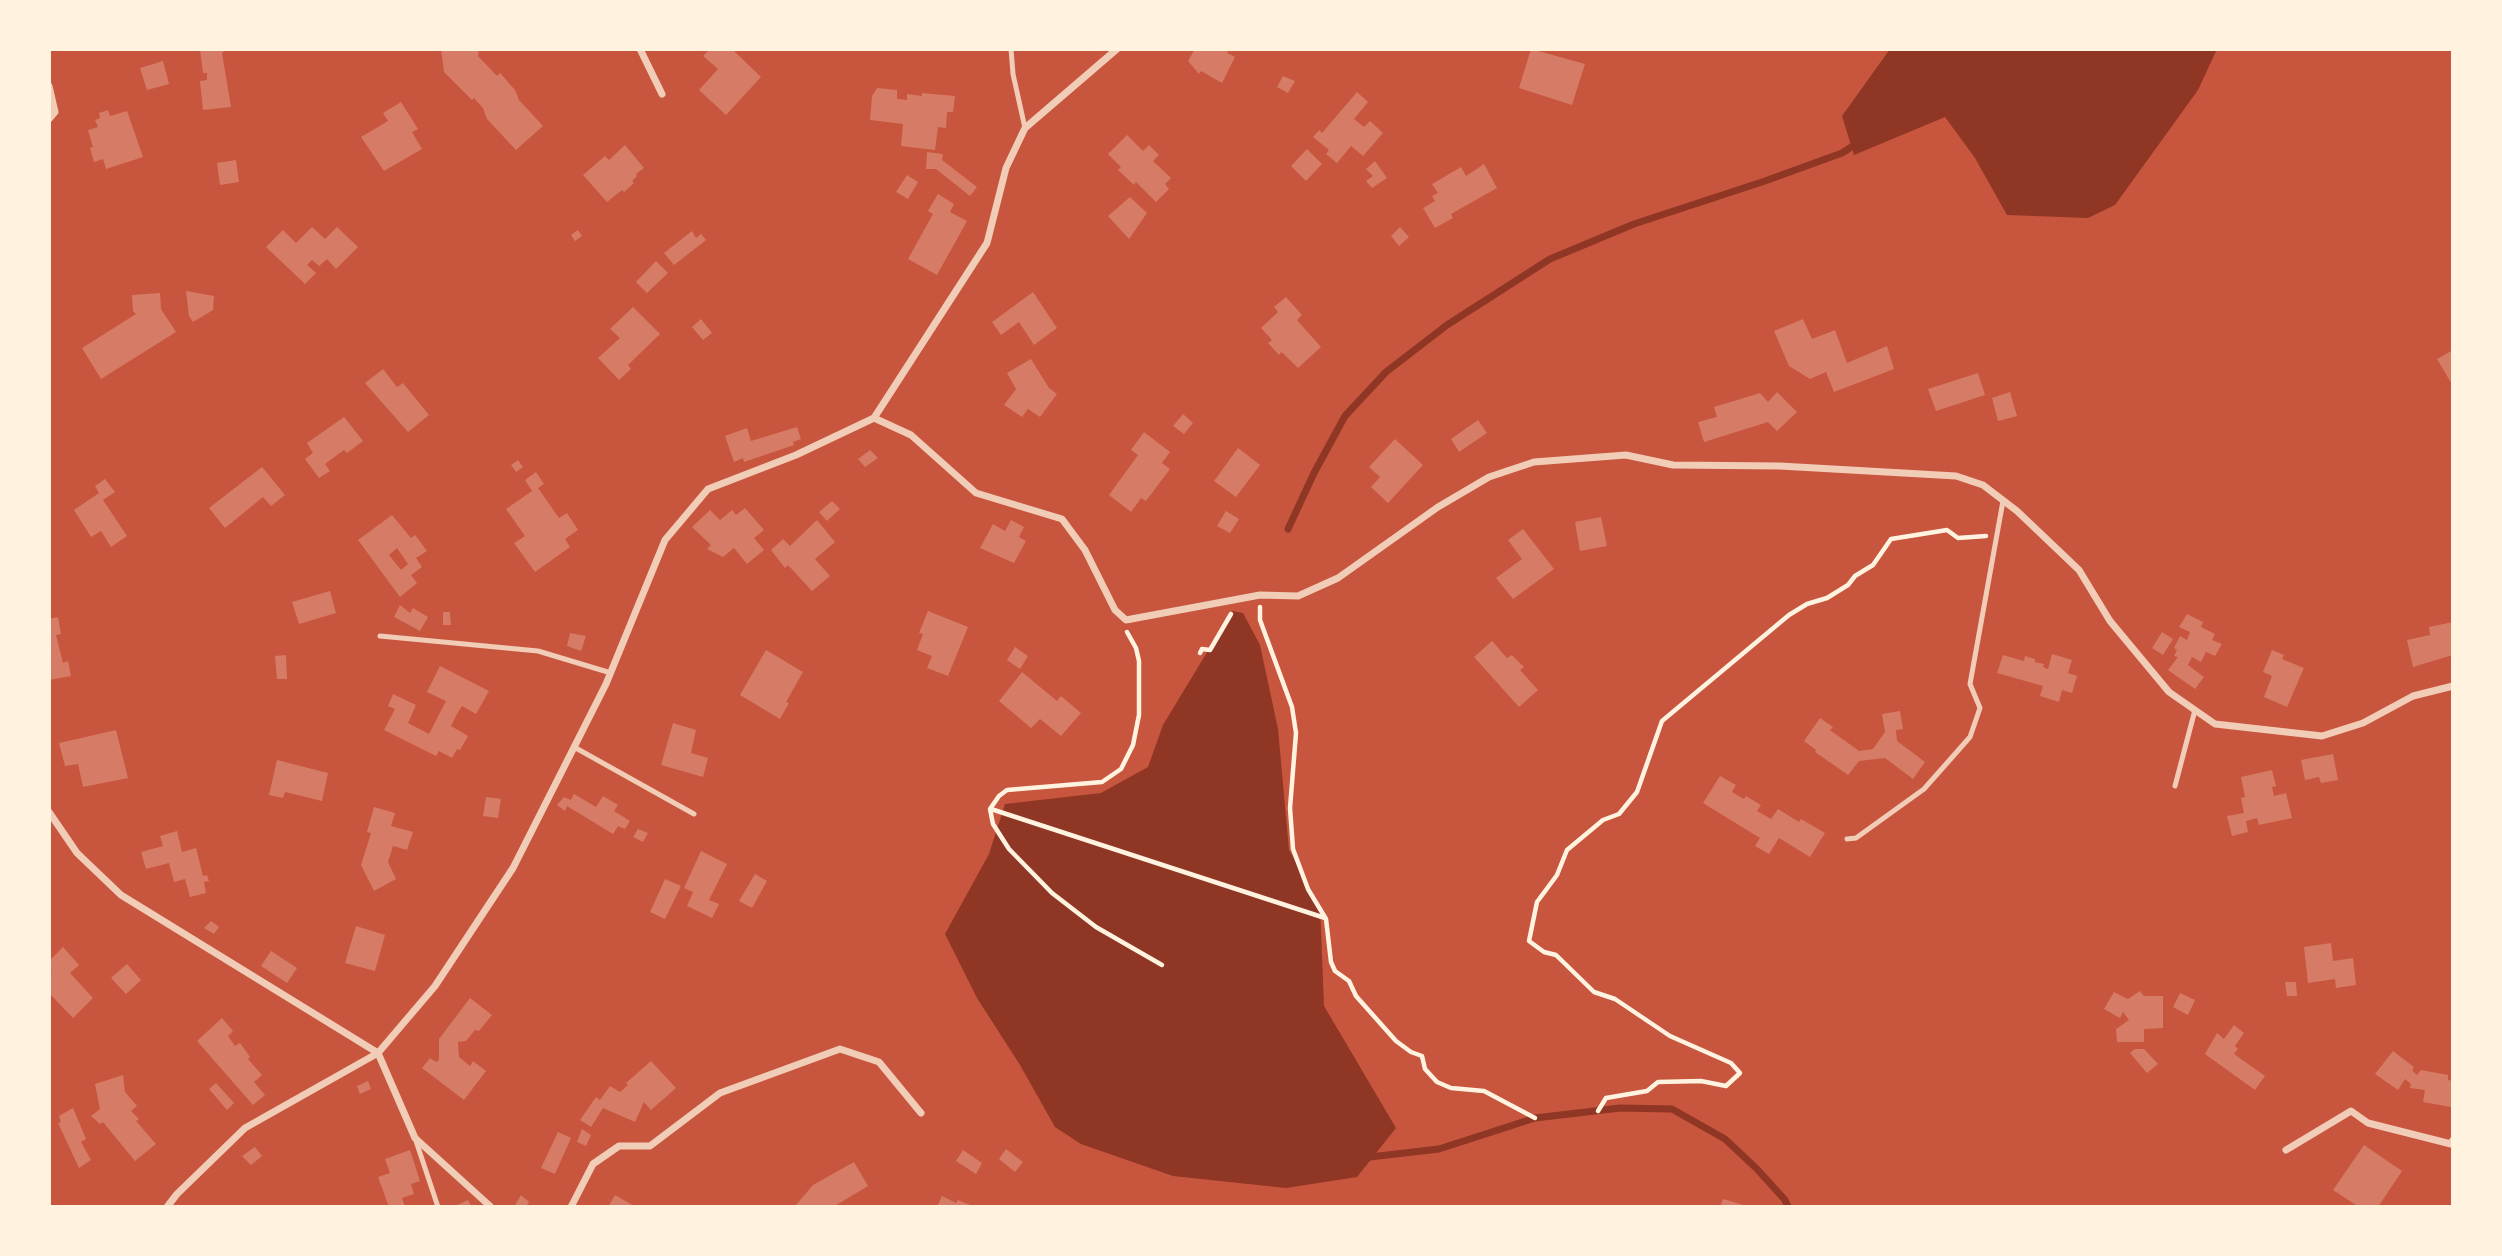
<!DOCTYPE html>
<style>
body{margin:0}
#map{position:relative;width:2502px;height:1256px;overflow:hidden;background:#c8553d;font-family:"Roboto Condensed",sans-serif}
canvas{display:block}
.frame{position:absolute;inset:0;border:51px solid #fff3e0;pointer-events:none}
</style>
<div id="map">
<canvas width="2502" height="1256"></canvas>
<div class="frame"></div>
</div>
<script>
const context = document.querySelector('canvas').getContext('2d');
context.lineJoin = 'round';
function fillPath(path, color) { context.fillStyle = color; context.fill(path, 'evenodd'); }
const shape = rows => new Path2D(rows.map(r => 'M' + r).join(''));
function strokePath(path, color, width, dash) { context.strokeStyle = color; context.lineWidth = width; context.lineCap = dash ? 'butt' : 'round'; context.setLineDash(dash || []); context.stroke(path); }
fillPath(shape([
 [1890,49,2217,49,2198,90,2115,205,2088,218,2007,215,1975,158,1945,117,1854,155,1842,116],
 [1232,611,1243,613,1260,645,1278,729,1289,850,1320,905,1324,1006,1396,1128,1357,1177,1286,1188,1173,1176,1081,1144,1055,1127,1020,1065,977,998,945,934,989,854,1005,804,1101,793,1148,767,1163,725]
]), '#8f3625');
strokePath(shape([
 [1288,529,1314,473,1345,416,1386,372,1447,325,1550,259,1634,224,1765,181,1842,153,1859,142],
 [1366,1155,1370,1157,1439,1149,1535,1118,1620,1108,1672,1109,1725,1139,1757,1169,1785,1200,1788,1207]
]), '#8f3625', 7);
fillPath(shape([
 [200,49,227,49,222,53,231,107,203,110,200,81,207,80,207,73,203,73],
 [441,49,479,49,478,56,497,76,500,73,515,90,519,100,543,126,516,150,487,119,483,108,474,98,472,100,444,72],
 [710,49,732,49,761,77,726,115,699,90,718,69,703,56],
 [1195,49,1229,49,1227,53,1235,57,1222,83,1201,71,1199,74,1188,61],
 [1531,49,1585,64,1572,105,1519,88],
 [163,61,169,84,147,90,140,68],
 [1283,76,1295,81,1288,93,1277,87],
 [877,88,897,90,897,99,907,100,907,94,922,96,922,93,955,96,953,112,947,112,946,128,938,127,935,150,901,146,903,124,870,120,872,96],
 [1357,92,1368,102,1354,119,1364,127,1370,121,1383,133,1363,156,1351,146,1337,163,1326,154,1329,150,1313,137,1319,130,1322,133],
 [401,102,418,129,412,132,422,149,384,171,361,137,388,121,383,113],
 [108,110,110,116,127,111,143,157,106,169,103,159,94,162,90,148,93,147,88,130,98,127,95,120,100,118,99,113],
 [1127,135,1143,151,1149,145,1159,155,1153,161,1171,178,1165,184,1169,189,1156,202,1136,182,1134,185,1118,170,1121,167,1108,154],
 [625,145,644,168,636,174,637,176,632,181,634,183,624,192,622,190,607,202,583,175,605,156,609,160],
 [1307,149,1322,164,1306,181,1291,166],
 [927,152,943,154,942,160,977,187,970,196,936,169,926,169],
 [236,160,239,182,220,185,217,163],
 [1375,161,1387,178,1372,188,1366,181,1373,176,1366,169],
 [1484,164,1497,188,1451,214,1453,218,1435,228,1423,208,1435,201,1432,196,1438,193,1432,184,1461,167,1466,176],
 [907,175,918,182,908,199,896,192],
 [938,194,954,204,950,212,967,221,937,275,908,259,933,214,928,211],
 [1130,197,1147,213,1129,239,1108,216],
 [312,227,325,239,337,227,358,247,336,269,327,259,319,266,312,260,307,265,316,273,305,284,266,247,283,230,296,243],
 [1400,227,1409,237,1399,246,1391,236],
 [578,230,582,236,575,241,571,235],
 [692,231,696,238,701,234,706,240,674,265,664,253],
 [656,261,668,273,647,293,636,282],
 [186,291,214,296,213,310,193,322,189,316],
 [1033,292,1057,328,1034,345,1019,322,1001,335,992,322],
 [160,293,161,309,176,332,101,379,82,348,136,314,133,311,132,295],
 [1286,297,1302,315,1297,320,1321,347,1298,368,1285,355,1281,352,1279,355,1268,343,1272,340,1261,328,1278,312,1274,307],
 [633,307,660,334,628,365,631,369,619,380,598,358,620,338,610,329],
 [701,319,712,333,703,340,692,327],
 [1803,319,1812,339,1835,330,1847,363,1887,346,1894,369,1834,392,1826,372,1810,379,1789,366,1774,331],
 [2453,350,2453,386,2437,359],
 [1031,359,1049,388,1057,394,1040,417,1028,409,1022,417,1004,405,1016,389,1007,373],
 [383,369,397,387,403,383,429,415,408,432,365,383],
 [1978,373,1985,395,1936,411,1928,389],
 [1777,392,1797,412,1777,431,1768,422,1704,442,1698,422,1717,417,1714,407,1760,393,1768,402],
 [2010,392,2017,416,1998,421,1992,398],
 [1183,414,1193,423,1184,434,1173,426],
 [344,417,363,441,347,453,344,450,325,464,330,471,319,478,305,459,313,453,307,443],
 [1478,420,1487,433,1459,452,1451,439],
 [797,427,801,439,793,442,794,445,744,462,743,458,734,462,725,436,747,428,751,441],
 [1144,432,1170,452,1162,463,1170,469,1146,501,1141,498,1131,512,1109,495,1138,455,1131,450],
 [1395,439,1423,465,1388,503,1371,487,1380,477,1369,467],
 [1238,448,1260,465,1236,497,1214,481],
 [870,450,878,458,865,467,858,459],
 [518,460,523,467,516,472,511,465],
 [262,467,285,495,271,506,263,497,225,528,209,508],
 [536,472,544,484,538,488,559,518,567,513,578,530,565,539,570,547,535,572,514,543,525,536,506,509,532,491,525,480],
 [105,479,115,492,103,500,127,536,111,547,101,531,91,537,74,510,99,493,95,486],
 [832,501,840,509,827,521,819,512],
 [745,508,764,530,754,538,764,550,747,564,734,548,723,557,707,549,711,545,692,527,710,510,720,520,732,510,736,515],
 [1226,511,1239,519,1230,533,1217,526],
 [392,515,411,538,415,535,427,551,416,558,422,567,411,575,417,583,400,597,358,540],
 [397,548,408,564,401,570,389,555],
 [1601,517,1607,546,1580,551,1575,522],
 [817,520,835,542,815,559,830,576,812,591,788,565,785,568,771,550,783,539,790,546],
 [1011,520,1024,527,1019,537,1026,541,1014,563,980,548,993,524,1005,531],
 [1523,529,1554,569,1513,599,1496,578,1522,559,1508,540],
 [330,591,336,613,299,624,292,602],
 [400,605,410,613,413,608,428,617,420,631,394,617],
 [928,611,968,627,948,676,927,668,932,656,917,650,923,634,919,633],
 [443,612,450,612,451,625,443,625],
 [2187,614,2203,622,2201,627,2215,634,2212,640,2222,644,2215,656,2206,652,2201,662,2192,657,2188,665,2204,677,2195,689,2168,670,2178,657,2174,656,2177,650,2174,648,2180,636,2187,640,2190,632,2179,627],
 [58,617,61,634,56,635,63,663,68,661,71,676,49,680,49,619],
 [2453,622,2453,655,2413,667,2407,640,2430,635,2429,627],
 [2162,632,2173,639,2163,655,2152,648],
 [570,633,586,636,581,651,567,646],
 [1492,641,1507,658,1512,655,1524,667,1520,670,1538,690,1519,707,1474,657],
 [1015,647,1028,656,1020,669,1007,660],
 [766,650,803,672,786,702,789,703,780,719,740,695],
 [2272,650,2284,655,2282,659,2304,668,2287,707,2264,697,2272,676,2263,672],
 [2052,654,2072,660,2068,673,2077,676,2072,693,2062,690,2059,702,2040,696,2043,686,1997,673,2003,655,2024,661,2025,656,2035,659,2035,662,2044,664,2043,667,2048,669],
 [286,655,287,679,277,679,275,656],
 [440,666,489,691,476,714,462,706,457,714,451,726,468,736,460,750,457,749,452,758,439,751,436,756,384,730,395,709,388,706,393,694,416,705,408,723,429,734,446,701,427,692],
 [1022,672,1057,701,1061,696,1081,713,1061,736,1040,719,1031,728,999,701],
 [1900,711,1903,729,1896,730,1897,741,1925,762,1913,779,1885,758,1859,761,1848,775,1815,752,1816,750,1804,741,1820,718,1833,727,1830,730,1859,751,1873,749,1885,732,1882,714],
 [673,723,696,730,691,753,708,758,703,777,661,765],
 [116,730,128,778,83,787,78,764,65,766,59,743],
 [2333,754,2338,780,2321,783,2319,777,2305,780,2301,760],
 [277,760,328,773,322,801,285,792,283,798,269,795],
 [2272,770,2276,786,2272,787,2274,796,2286,793,2292,818,2259,825,2257,818,2246,821,2248,832,2232,836,2227,816,2244,813,2241,798,2245,797,2241,777],
 [1720,776,1736,785,1732,792,1744,799,1746,796,1761,805,1757,811,1771,819,1778,809,1799,822,1801,819,1825,833,1810,857,1779,838,1769,854,1755,846,1760,838,1703,803],
 [574,794,596,807,603,796,618,805,614,811,630,821,625,829,618,826,613,834,567,806,565,811,557,805,564,797,571,800],
 [486,797,501,799,498,818,483,816],
 [374,807,395,813,391,826,413,832,407,850,393,846,388,862,396,879,374,891,361,865,371,833,367,832],
 [638,829,648,833,643,842,633,837],
 [177,831,182,852,196,848,203,876,207,875,209,881,204,882,206,893,190,897,185,879,174,882,169,863,146,869,141,852,163,846,160,836],
 [701,851,727,864,709,900,719,904,712,918,687,906,693,892,684,888],
 [755,874,767,881,752,908,739,901],
 [665,879,681,886,665,919,650,912],
 [211,921,219,927,214,934,204,928],
 [356,926,385,935,375,971,345,963],
 [2331,943,2333,961,2353,958,2356,985,2336,988,2335,979,2308,983,2304,947],
 [63,947,79,965,70,973,93,998,73,1018,49,993,49,976,52,973,49,970,49,961],
 [271,951,297,968,287,983,261,966],
 [127,964,141,980,126,994,111,978],
 [2285,982,2296,982,2297,996,2287,996],
 [2140,991,2144,996,2163,996,2163,1028,2144,1029,2144,1042,2117,1042,2116,1029,2129,1020,2123,1012,2120,1018,2104,1009,2114,992,2128,999],
 [2180,993,2195,1000,2188,1015,2173,1007],
 [470,998,492,1015,479,1031,475,1030,466,1041,458,1042,459,1057,470,1066,473,1061,486,1071,464,1100,422,1068,430,1058,436,1062,439,1060,439,1039],
 [222,1018,233,1031,228,1036,235,1046,240,1043,250,1057,248,1059,262,1075,254,1082,265,1095,253,1105,197,1041],
 [2234,1025,2244,1033,2235,1046,2238,1049,2234,1054,2265,1076,2255,1090,2205,1054,2217,1033,2224,1039],
 [2135,1049,2144,1049,2158,1064,2147,1073,2130,1053],
 [2393,1051,2414,1067,2412,1070,2417,1075,2421,1070,2448,1075,2448,1080,2453,1081,2451,1107,2423,1102,2425,1090,2410,1088,2411,1084,2405,1079,2398,1090,2375,1074],
 [651,1061,676,1088,651,1110,644,1102,635,1122,603,1108,591,1127,580,1120,596,1097,600,1100,610,1086,620,1092,628,1085,626,1083],
 [123,1075,125,1092,137,1106,131,1111,139,1119,136,1121,156,1144,135,1161,103,1122,100,1124,91,1116,100,1109,95,1084],
 [368,1081,371,1089,360,1094,357,1086],
 [216,1083,234,1103,227,1110,209,1089],
 [73,1108,86,1139,81,1142,91,1160,79,1168,58,1123,61,1122,59,1116],
 [582,1129,591,1135,586,1146,577,1142],
 [558,1132,571,1138,555,1174,541,1168],
 [2364,1145,2402,1171,2378,1207,2359,1207,2333,1190],
 [255,1147,262,1156,251,1165,242,1156],
 [1006,1149,1023,1162,1015,1172,999,1159],
 [410,1150,420,1181,411,1184,414,1194,402,1198,405,1207,389,1207,378,1177,390,1173,385,1159],
 [963,1150,982,1163,976,1174,956,1161],
 [854,1162,868,1186,833,1207,796,1205,813,1185],
 [521,1195,529,1202,526,1207,514,1207],
 [615,1195,636,1207,608,1207],
 [942,1196,956,1203,958,1200,975,1207,937,1207],
 [1723,1199,1747,1206,1747,1207,1720,1207],
 [468,1200,472,1207,453,1207]
]), '#d67c66');
strokePath(shape([
 [1260,607,1260,620,1292,707,1296,733,1290,808,1293,849,1308,889,1326,919,1331,962,1335,971,1349,981,1356,996,1396,1041,1411,1052,1422,1056,1425,1069,1437,1082,1451,1088,1484,1091,1535,1118],
 [1127,632,1136,648,1139,661,1139,715,1133,745,1121,769,1102,782,1007,790,999,796,990,809,993,824,1009,849,1052,893,1096,927,1162,965],
 [1200,653,1202,649,1210,650,1231,614],
 [991,809,1325,918],
 [1598,1111,1606,1098,1647,1091,1658,1082,1701,1081,1726,1086,1740,1073,1731,1063,1670,1036,1615,999,1594,992,1556,955,1544,952,1529,941,1537,902,1557,875,1567,850,1603,820,1619,814,1637,792,1662,721,1789,615,1807,604,1827,598,1848,585,1855,576,1873,565,1891,539,1947,530,1958,538,1986,536]
]), '#fff3e0', 4.5);
strokePath(shape([
 [1011,49,1013,74,1025,128],
 [380,636,538,651,611,673],
 [574,747,694,814],
 [2175,786,2195,710],
 [1847,839,1856,838,1924,789,1970,737,1980,708,1970,684,2003,501],
 [416,1141,438,1207]
]), '#f1ccb7', 5);
strokePath(shape([
 [640,49,662,94],
 [49,86,55,112,49,119],
 [874,418,911,435,976,493,1062,519,1085,550,1115,610,1126,620,1260,595,1298,596,1338,578,1438,507,1489,477,1534,462,1626,455,1673,465,1780,466,1956,476,1983,485,2017,511,2079,570,2110,621,2169,692,2215,724,2322,736,2363,723,2413,696,2453,686],
 [49,812,77,853,121,895,378,1053,415,1138,491,1207],
 [2286,1150,2351,1111,2368,1123,2451,1144,2453,1140],
 [167,1207,177,1194,245,1128,378,1053,435,986,513,868,606,684,665,540,708,489,796,455,874,418,987,243,1006,168,1025,128,1117,49],
 [571,1207,593,1164,619,1146,650,1146,720,1093,840,1049,879,1062,921,1113]
]), '#f1ccb7', 7);
</script>
